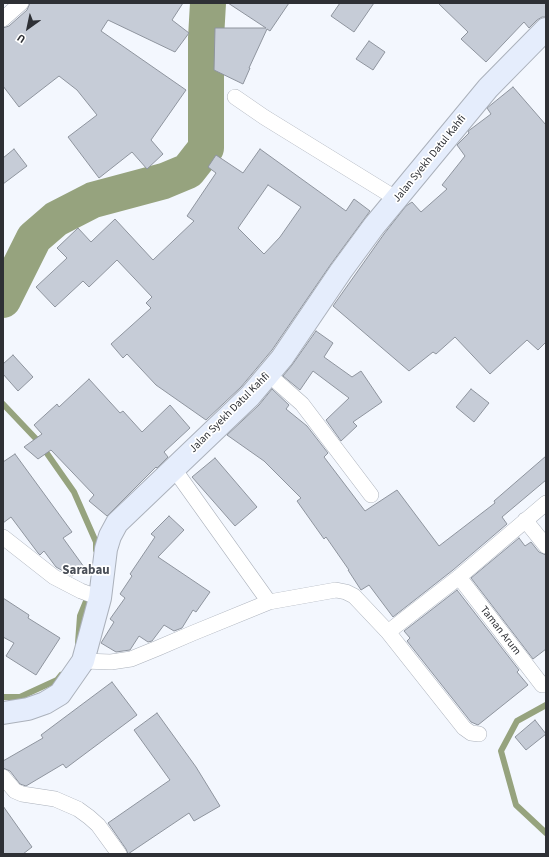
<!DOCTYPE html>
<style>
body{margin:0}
#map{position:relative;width:549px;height:857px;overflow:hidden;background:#f3f7fe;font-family:"Source Sans 3",sans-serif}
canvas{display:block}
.frame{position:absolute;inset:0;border:4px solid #2e3035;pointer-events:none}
.north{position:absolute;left:8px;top:8px;width:40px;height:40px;-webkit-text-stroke:3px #fff;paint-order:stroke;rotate:213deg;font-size:11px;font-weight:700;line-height:16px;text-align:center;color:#2e3035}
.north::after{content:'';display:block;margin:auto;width:14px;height:18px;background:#2e3035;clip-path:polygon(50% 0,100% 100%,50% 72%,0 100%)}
</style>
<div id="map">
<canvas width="549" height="857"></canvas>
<div class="frame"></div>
<div class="north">U</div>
</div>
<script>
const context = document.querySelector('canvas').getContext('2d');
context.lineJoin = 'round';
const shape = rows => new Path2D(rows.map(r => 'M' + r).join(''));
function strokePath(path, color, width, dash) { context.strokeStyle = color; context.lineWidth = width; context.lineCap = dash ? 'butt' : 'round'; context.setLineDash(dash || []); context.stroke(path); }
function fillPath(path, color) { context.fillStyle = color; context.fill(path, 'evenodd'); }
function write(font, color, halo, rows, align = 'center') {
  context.font = font + ' "Source Sans 3",sans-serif'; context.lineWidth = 3.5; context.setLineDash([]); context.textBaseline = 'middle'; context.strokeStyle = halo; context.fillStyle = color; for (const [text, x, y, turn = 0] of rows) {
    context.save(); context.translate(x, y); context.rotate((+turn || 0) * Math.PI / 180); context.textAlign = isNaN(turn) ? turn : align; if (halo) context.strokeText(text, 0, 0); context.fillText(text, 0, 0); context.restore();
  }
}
strokePath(shape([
 [3,404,39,442,74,492,96,542,96,550],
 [78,643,80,616,89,594],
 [3,697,20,697,57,680,61,675],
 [546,705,517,721,501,751,516,805,546,833]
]), '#96a37e', 6);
strokePath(shape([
 [3,300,34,238,56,219,93,200,164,181,188,171,206,148,206,38,208,3]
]), '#96a37e', 36);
const building = shape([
 [30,3,183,3,172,20,189,33,175,52,108,20,101,31,186,90,151,140,163,154,147,169,132,152,99,178,68,137,97,115,77,90,59,76,19,107,3,86,3,28,9,26,27,10,30,3],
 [228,3,289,3,270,31,267,29,249,68,250,68,243,84,214,70,215,28,266,28,228,3],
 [340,3,374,3,354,32,331,16,340,3],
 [438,3,546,3,546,17,542,17,537,20,529,28,524,22,486,62,461,39,468,32,438,3],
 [369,41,385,52,373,70,356,59,369,41],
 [513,87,546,125,546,342,538,350,527,340,490,374,455,337,436,354,433,352,409,371,333,306,384,234,406,206,412,202,421,212,447,189,442,185,465,156,457,145,469,133,468,131,471,129,491,114,487,108,513,87],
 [14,149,27,166,3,184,3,158,14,149],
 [260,149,346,211,354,199,370,211,331,264,272,350,241,387,206,420,156,385,127,354,123,358,111,344,151,308,146,303,152,297,117,260,89,287,83,281,55,307,36,287,67,258,57,248,78,228,91,242,115,219,153,260,194,221,187,216,216,173,208,167,216,155,243,173,260,149],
 [268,185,301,207,280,237,264,254,238,228,268,185],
 [316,331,333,343,324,357,352,377,361,371,382,402,353,422,357,426,341,441,326,420,349,398,313,371,300,390,283,376,292,365,316,331],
 [13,355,33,377,18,391,3,374,3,364,13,355],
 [89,379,120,413,123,411,142,432,170,405,190,428,164,452,168,457,157,468,156,467,107,516,89,501,94,495,51,450,38,459,24,447,42,434,34,425,57,404,59,407,89,379],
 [272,389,289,405,286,409,307,426,328,453,324,457,365,511,397,490,439,546,495,503,494,501,546,456,546,480,502,517,507,524,453,570,393,617,369,585,361,590,348,570,349,570,326,537,324,539,297,501,301,498,264,461,227,435,259,405,272,389],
 [471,389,489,403,474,422,456,407,471,389],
 [15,454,72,532,63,538,84,567,72,576,56,567,44,551,40,555,38,553,11,517,3,523,3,462,15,454],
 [215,458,257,507,235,526,192,477,215,458],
 [169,516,184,530,158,557,210,592,196,612,193,610,182,628,174,631,164,625,152,641,148,642,139,636,130,650,116,652,101,643,114,622,110,619,125,598,120,594,132,576,130,574,155,537,151,534,169,516],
 [519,538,525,546,531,542,539,552,546,555,546,649,533,659,471,578,519,538],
 [457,590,519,670,517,672,528,685,478,725,471,722,407,641,410,638,404,631,457,590],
 [3,598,29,615,28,618,60,638,36,675,6,656,14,643,3,637,3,598],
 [112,682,137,715,66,768,63,764,26,786,20,784,10,771,3,768,3,761,43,738,41,735,112,682],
 [157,713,196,767,220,806,194,821,189,813,128,854,126,849,108,823,170,780,134,730,157,713],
 [535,720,546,734,526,750,515,737,535,720],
 [3,806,32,847,23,854,3,854,3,806]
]);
fillPath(building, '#c6ccd7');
strokePath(building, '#8e949e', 1);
const street = shape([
 [3,19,21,3],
 [235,97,264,117,397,199],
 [268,374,302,404,371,495],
 [174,469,269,602,336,590,346,592,354,596,388,632,464,728,471,733,479,734],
 [525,520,546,546],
 [3,537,54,577,81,591,100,598],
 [459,577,542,685],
 [388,632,459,577,546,503],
 [83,661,111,662,131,659,158,648,193,633,269,602],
 [3,777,15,791,22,794,55,799,78,809,89,817,98,825,119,854]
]);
const secondary = shape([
 [3,713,28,709,45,703,60,694,83,661,100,598,106,549,110,536,117,523,250,396,282,358,341,271,374,226,488,88,546,29]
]);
strokePath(street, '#abb1bb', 16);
strokePath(secondary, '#abb1bb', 24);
strokePath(street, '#fff', 15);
strokePath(secondary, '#e5edfc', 22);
write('11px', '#2e3035', '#fff', [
 ["Jalan Syekh Datul Kahfi",430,159,-51],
 ["Jalan Syekh Datul Kahfi",230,413,-45],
 ["Taman Arum",500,631,52]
]);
write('bold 13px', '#4a4f58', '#fff', [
 ["Sarabau",86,571]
]);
</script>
